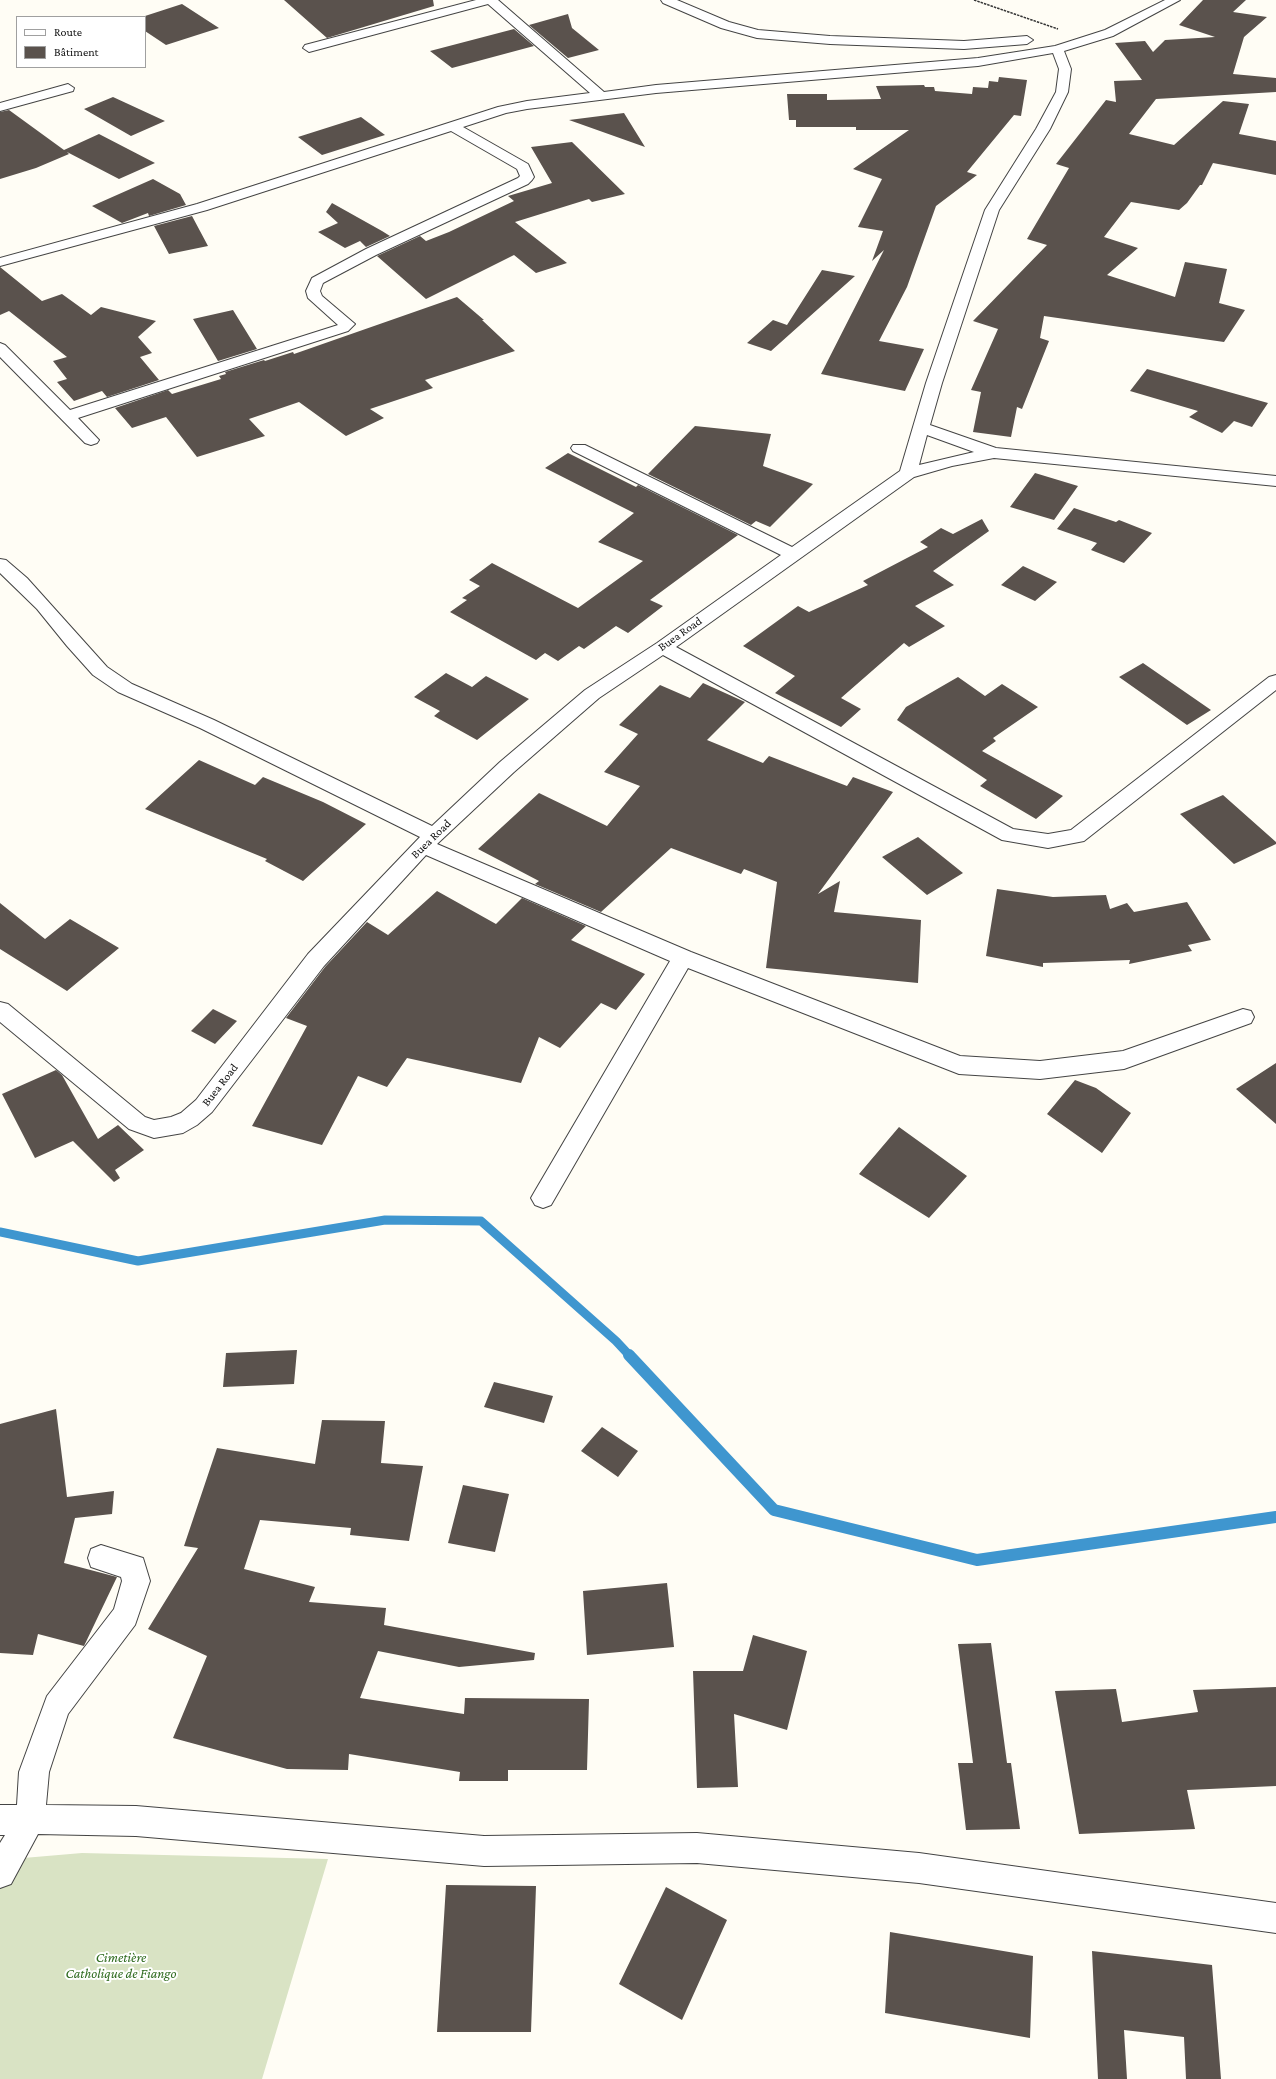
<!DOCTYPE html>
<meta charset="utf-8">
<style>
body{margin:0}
#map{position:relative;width:1276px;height:2079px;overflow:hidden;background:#fffdf5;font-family:"Crimson Pro",serif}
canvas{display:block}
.legend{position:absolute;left:16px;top:16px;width:130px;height:52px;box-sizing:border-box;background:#fff;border:1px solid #a0a0a0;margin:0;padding:5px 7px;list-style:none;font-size:12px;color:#111}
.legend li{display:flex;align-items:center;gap:8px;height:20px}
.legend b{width:20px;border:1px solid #a0a0a0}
</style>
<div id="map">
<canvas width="1276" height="2079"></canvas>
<ul class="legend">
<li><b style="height:5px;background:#fff"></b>Route</li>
<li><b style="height:11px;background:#5a524d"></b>Bâtiment</li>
</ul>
</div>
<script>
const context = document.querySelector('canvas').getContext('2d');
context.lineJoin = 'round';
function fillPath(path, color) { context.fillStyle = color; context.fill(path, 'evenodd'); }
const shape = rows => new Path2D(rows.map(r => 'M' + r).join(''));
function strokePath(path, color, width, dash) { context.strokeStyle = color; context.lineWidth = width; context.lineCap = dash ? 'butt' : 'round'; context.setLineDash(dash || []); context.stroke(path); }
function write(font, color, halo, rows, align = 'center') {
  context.font = font + ' "Crimson Pro",serif'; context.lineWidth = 4; context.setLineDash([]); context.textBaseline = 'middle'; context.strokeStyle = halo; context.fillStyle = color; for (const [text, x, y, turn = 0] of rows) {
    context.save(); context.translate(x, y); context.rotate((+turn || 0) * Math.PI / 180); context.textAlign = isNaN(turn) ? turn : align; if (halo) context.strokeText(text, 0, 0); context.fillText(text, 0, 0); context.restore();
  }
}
fillPath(shape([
 [82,1853,328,1859,262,2079,0,2079,0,1860]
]), '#d9e3c4');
strokePath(shape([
 [0,1232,138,1261,385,1220,481,1221,616,1341,630,1356]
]), '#3f96cf', 9);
strokePath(shape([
 [629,1355,774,1510,977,1560,1276,1517]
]), '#3f96cf', 12);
fillPath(shape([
 [284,0,433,0,434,6,327,38],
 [1203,0,1246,0,1233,12,1267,17,1244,37,1233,74,1276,78,1276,92,1156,99,1129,134,1174,145,1223,101,1249,104,1239,134,1276,141,1276,175,1213,163,1202,185,1200,185,1187,203,1179,210,1131,202,1104,237,1138,248,1107,275,1175,297,1185,262,1227,269,1219,303,1245,310,1224,342,1044,316,1040,338,1049,341,1022,409,1017,407,1011,437,973,432,981,392,971,390,998,329,973,321,1047,245,1027,239,1069,168,1056,164,1106,100,1116,102,1114,81,1142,80,1115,43,1145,41,1153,52,1165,40,1215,37,1179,25],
 [182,4,219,28,166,45,145,31,145,16],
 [568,14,572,28,599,50,568,58,529,25],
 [514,29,534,46,452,68,430,51],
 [999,77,1027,80,1021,116,1014,115,967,172,977,175,936,206,907,287,879,341,924,349,905,391,821,374,884,250,872,261,883,231,858,227,882,179,853,169,909,130,856,130,856,127,796,127,796,120,789,120,787,94,827,94,827,100,881,99,876,86,924,85,925,87,934,87,935,91,972,94,973,87,988,88,989,81,998,82],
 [113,97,165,121,131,136,84,109],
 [9,110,64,150,99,134,155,163,119,179,67,152,69,154,36,168,0,179,0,112],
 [624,113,645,147,569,120],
 [361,117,385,135,322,155,298,137],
 [572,142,625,194,592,202,589,199,515,222,567,263,536,273,514,255,426,299,377,256,420,236,426,241,449,232,514,201,508,196,552,183,531,147],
 [153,179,180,194,186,205,149,216,148,213,122,223,92,206],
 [332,203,382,231,390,236,366,247,360,241,345,248,318,232,338,223,326,212],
 [192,216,208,246,169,254,154,226],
 [0,267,42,301,62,294,91,315,101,307,156,321,138,337,152,353,140,357,159,380,107,397,102,391,74,401,57,382,67,379,53,361,67,357,9,311,0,315],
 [822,270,855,276,771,351,747,343,773,320,787,325],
 [457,297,484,320,482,320,515,351,425,380,433,388,370,409,384,418,346,436,299,402,249,419,265,436,197,457,166,417,132,428,115,408,168,390,172,394,221,379,219,376,226,374,225,372,264,360,265,361,293,352,294,354],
 [233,310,257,349,218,361,193,319],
 [1147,369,1268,403,1252,427,1234,421,1222,433,1189,417,1198,411,1130,391],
 [695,426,771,434,763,466,813,484,770,527,756,521,751,525,648,474],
 [568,453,636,487,638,485,738,535,650,600,663,606,628,633,616,626,584,649,579,646,558,661,545,653,536,660,450,612,467,600,462,598,480,586,469,580,492,563,578,608,643,561,598,542,634,513,545,468],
 [1035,473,1078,486,1054,520,1010,507],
 [1074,508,1116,522,1119,520,1152,533,1124,563,1091,550,1097,543,1057,529],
 [982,519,989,531,933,571,954,585,915,606,945,626,909,647,904,643,841,698,861,709,841,727,775,693,795,676,743,646,798,606,809,612,868,585,863,581,928,547,920,542,941,528,953,534],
 [1023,566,1057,582,1035,601,1001,585],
 [1143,663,1211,710,1187,725,1119,677],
 [446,673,472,687,486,676,529,699,477,740,434,716,440,711,414,697],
 [958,677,985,696,1002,684,1038,707,993,738,996,741,982,751,1063,796,1036,819,980,786,987,780,897,720,906,707],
 [703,683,745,702,707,740,763,763,769,756,847,786,853,777,893,792,818,894,840,881,834,912,921,920,918,983,766,968,777,882,744,869,741,874,671,848,601,912,535,884,539,881,478,849,539,793,607,826,640,786,604,772,638,734,619,725,660,685,690,698],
 [199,760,255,785,263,777,323,802,366,824,303,881,265,861,267,859,145,809],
 [1223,795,1276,842,1276,844,1234,864,1180,814],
 [918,837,963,873,927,895,882,857],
 [997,889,1053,897,1106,895,1110,909,1127,903,1134,912,1187,902,1211,940,1188,945,1192,951,1129,964,1130,960,1043,963,1043,967,986,956],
 [437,891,496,924,522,898,586,926,571,940,645,974,616,1010,601,1003,560,1048,539,1037,521,1083,407,1058,387,1087,358,1076,322,1145,252,1126,307,1026,286,1018,325,967,367,922,388,935],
 [0,903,45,939,70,919,119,948,67,991,0,949],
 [213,1009,237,1021,215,1044,191,1031],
 [1276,1063,1276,1124,1236,1089],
 [56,1070,62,1075,98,1139,118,1125,144,1150,115,1170,120,1178,114,1182,73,1141,35,1158,2,1094],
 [1075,1080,1096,1088,1131,1113,1102,1153,1047,1114],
 [899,1127,967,1176,929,1218,859,1174],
 [297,1350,294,1384,223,1387,226,1353],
 [494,1382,553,1396,544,1423,484,1407],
 [56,1409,67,1497,114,1491,112,1514,75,1518,64,1563,117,1577,84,1646,38,1634,33,1655,0,1653,0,1424],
 [322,1420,385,1421,381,1463,423,1466,409,1541,350,1535,351,1528,260,1520,244,1569,315,1587,309,1602,386,1608,384,1625,535,1653,534,1660,459,1667,378,1651,360,1698,464,1714,465,1698,589,1699,587,1770,508,1770,508,1781,459,1781,460,1772,349,1754,348,1770,287,1769,173,1738,207,1656,148,1629,198,1548,184,1546,217,1448,315,1464],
 [602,1427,638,1451,618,1477,581,1451],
 [463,1485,509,1494,495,1552,448,1543],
 [667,1583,674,1647,587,1655,583,1591],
 [753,1635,807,1651,787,1730,734,1714,738,1787,697,1788,693,1671,743,1671],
 [991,1643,1007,1763,1011,1763,1020,1829,966,1830,958,1763,973,1763,958,1644],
 [1276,1687,1276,1786,1187,1790,1195,1829,1079,1834,1055,1691,1116,1689,1122,1722,1198,1712,1193,1690],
 [446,1885,536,1886,531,2032,437,2032],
 [666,1887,727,1920,682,2020,619,1984],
 [890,1932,1033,1956,1030,2038,885,2013],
 [1092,1951,1212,1965,1221,2079,1186,2079,1184,2037,1124,2030,1127,2079,1098,2079]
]), '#5a524d');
const street = shape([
 [476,0,498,0,604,92,656,85,978,58,1055,46,1105,30,1165,0,1180,0,1113,36,1064,51,1071,69,1068,92,1050,129,999,210,942,383,930,425,996,448,1276,476,1276,486,994,458,952,466,914,477,676,647,1013,829,1048,834,1071,830,1269,677,1276,675,1276,690,1084,841,1048,848,1002,840,663,655,599,698,514,772,437,844,691,952,960,1056,1040,1061,1123,1051,1243,1009,1251,1011,1254,1017,1251,1023,1124,1069,1040,1079,959,1074,688,968,551,1205,543,1208,535,1205,531,1198,535,1191,670,961,426,855,324,966,212,1112,197,1125,183,1133,154,1138,129,1129,0,1022,0,1002,8,1004,145,1117,154,1120,171,1117,181,1113,196,1100,308,954,420,837,200,728,118,692,93,675,67,646,37,609,0,573,0,559,6,560,27,578,107,667,132,684,214,720,432,826,500,762,585,690,657,643,781,555,573,451,571,448,573,445,585,445,792,547,900,471,926,383,985,210,1036,129,1056,92,1059,69,1053,53,978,66,656,93,527,109,506,113,463,127,528,164,534,177,532,180,528,184,376,255,323,283,320,291,322,296,355,324,348,331,78,418,99,440,97,443,91,445,85,443,0,357,0,343,5,345,70,410,338,325,308,298,306,291,312,278,366,249,518,178,520,176,517,169,451,131,207,210,0,266,0,258,197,204,498,107,527,101,590,93,488,4,309,52,303,48,305,45,476,0],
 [927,435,974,452,919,465,927,435],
 [661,0,677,0,729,22,758,30,830,36,964,41,1027,36,1033,40,1027,44,964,49,830,44,757,38,721,28,663,3,661,0],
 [68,84,74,88,73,91,0,111,0,103,68,84],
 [101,1545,143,1558,150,1581,135,1625,68,1714,49,1772,46,1805,136,1806,484,1836,697,1833,919,1853,1276,1903,1276,1933,919,1883,697,1863,484,1866,136,1836,38,1834,11,1884,0,1888,0,1843,5,1835,0,1835,0,1805,17,1805,19,1772,47,1696,114,1609,122,1581,121,1577,91,1567,88,1558,91,1549,101,1545]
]);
strokePath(street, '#444', 2);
strokePath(shape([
 [974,0,1058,29]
]), '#333', 1.5, [2.5, 1]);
fillPath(street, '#fff');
write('12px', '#111', '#fff', [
 ["Buea Road",680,634,-35],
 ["Buea Road",431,839,-44],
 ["Buea Road",220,1085,-52]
]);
write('italic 14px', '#2f6b1f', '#fff', [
 ["Cimetière",121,1958],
 ["Catholique de Fiango",121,1974]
]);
</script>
